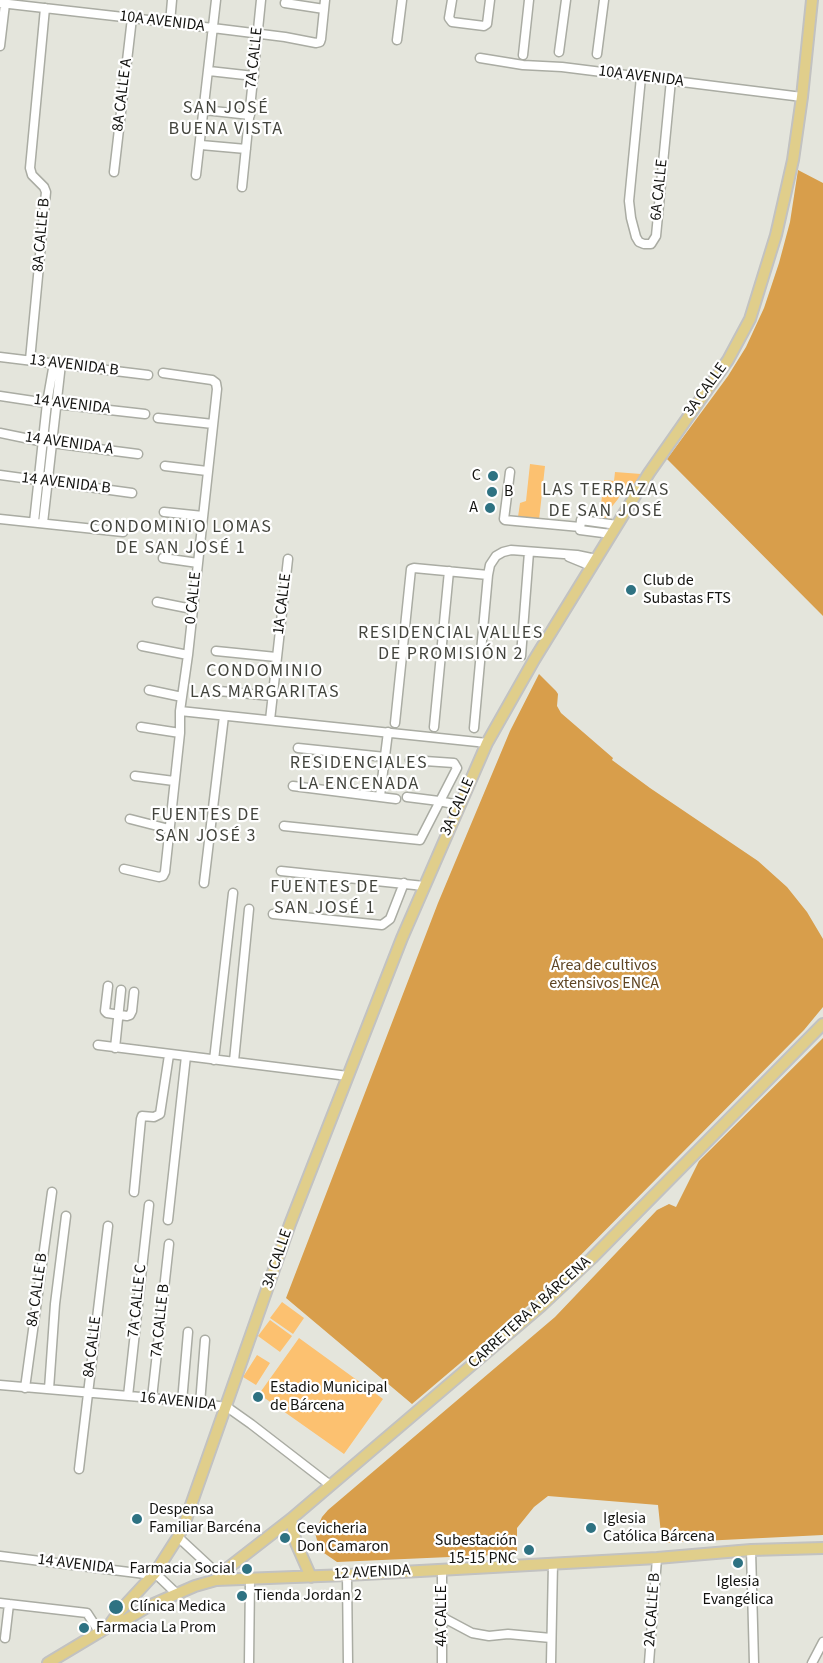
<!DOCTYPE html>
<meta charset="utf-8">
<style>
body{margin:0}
canvas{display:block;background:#e4e5dc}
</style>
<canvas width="823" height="1663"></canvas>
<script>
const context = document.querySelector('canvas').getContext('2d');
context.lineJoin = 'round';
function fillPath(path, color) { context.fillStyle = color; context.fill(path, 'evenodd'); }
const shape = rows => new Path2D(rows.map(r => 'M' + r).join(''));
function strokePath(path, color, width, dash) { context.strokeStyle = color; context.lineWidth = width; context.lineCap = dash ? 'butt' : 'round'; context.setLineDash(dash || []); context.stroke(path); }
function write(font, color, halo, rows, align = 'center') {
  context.font = font + ' "Source Sans 3",sans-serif'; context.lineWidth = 4.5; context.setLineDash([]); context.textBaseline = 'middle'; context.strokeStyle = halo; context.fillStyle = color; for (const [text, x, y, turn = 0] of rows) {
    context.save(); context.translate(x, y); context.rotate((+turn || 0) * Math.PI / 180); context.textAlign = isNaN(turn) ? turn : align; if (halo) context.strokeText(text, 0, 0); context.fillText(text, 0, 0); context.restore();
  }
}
fillPath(shape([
 [530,464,545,466,539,520,518,517,520,503,526,501],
 [615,472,641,474,636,482,630,489,623,488,618,499,606,514,606,516,611,517,608,520,585,518,585,516,595,517,596,512,600,512,604,480,614,481],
 [282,1302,304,1318,293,1334,270,1318],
 [270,1320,292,1336,280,1352,258,1336],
 [299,1338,383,1399,344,1454,259,1394],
 [257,1355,270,1363,256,1385,243,1377]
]), '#fcc170');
fillPath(shape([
 [798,170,823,183,823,616,667,459,728,376,746,347,764,308,779,263,790,222],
 [539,674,556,691,558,694,557,706,561,713,613,758,612,760,650,788,758,861,787,887,807,912,823,939,823,1007,804,1030,545,1291,412,1404,286,1298,438,903,510,731],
 [823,1038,823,1535,662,1543,658,1505,548,1496,534,1507,517,1528,517,1554,337,1562,324,1553,319,1547,315,1533,322,1517,328,1510,555,1317,657,1210,669,1204,676,1207,699,1161]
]), '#d89e4b');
const minor = shape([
 [452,0,449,18,452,22,484,26,487,24,490,0],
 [0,3,132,18,285,37,316,43,320,42,321,39,325,0],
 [285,3,324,9],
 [170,23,172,0],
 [397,40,402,0],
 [0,46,5,4],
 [559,52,566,0],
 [597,54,604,0],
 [523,55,529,0],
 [480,58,523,65,562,67,802,97],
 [209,71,254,76],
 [641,77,629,201,631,218,636,237,639,242,644,244,651,244,656,236,671,80],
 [204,110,250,115],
 [201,145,246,149],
 [114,172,132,18],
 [196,175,216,0],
 [242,187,261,0],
 [0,357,148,375],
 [30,360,46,192,44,187,32,175,30,168,45,8],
 [0,396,47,403,145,414],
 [158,418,213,424],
 [0,433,44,442,138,454],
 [165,466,207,471],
 [510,472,504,519,505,520,580,527],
 [0,475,132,493],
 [164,512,203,516],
 [0,519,123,532],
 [34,522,47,403,54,363],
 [43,523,61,364],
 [611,534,580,530,581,520,617,525],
 [569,557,591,566],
 [163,558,198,563],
 [157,602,192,609],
 [142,646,188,655],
 [216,651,276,657],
 [521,656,529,552],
 [149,690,182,697],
 [219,691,272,696],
 [180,711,487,743],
 [270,720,288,559],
 [395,723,411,569,414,568,488,575],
 [141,727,180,733],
 [434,727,449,571],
 [474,728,488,575,490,565,496,556,503,552,511,550,577,555,596,559],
 [298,748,385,757],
 [135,776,174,781],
 [293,786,396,799],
 [380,796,388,732],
 [407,797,439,801,458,805],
 [130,819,169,829],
 [284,826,420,840,457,768,454,763,410,760],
 [124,869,159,877,163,876,165,872,180,733,180,711,188,655,217,389,216,383,212,380,163,373],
 [281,871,424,886],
 [204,883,224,716],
 [273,914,382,925,390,919,404,883],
 [108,986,105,1011,107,1013,127,1016,130,1015,132,1011,134,992],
 [98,1045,348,1076],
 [115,1048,121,990],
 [214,1060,233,893],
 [234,1061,249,909],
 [134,1192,141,1119,142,1116,154,1117,160,1114,169,1055],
 [168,1220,186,1056],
 [0,1385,152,1398,227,1407,251,1424,330,1485],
 [25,1388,52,1192],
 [49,1389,55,1304,66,1216],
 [128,1396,149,1205],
 [152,1398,169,1244],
 [182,1402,188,1332],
 [200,1404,205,1340],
 [79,1469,108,1226],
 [178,1537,219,1575],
 [751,1550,754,1663],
 [0,1556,145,1574,151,1578],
 [155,1573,177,1594],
 [347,1575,348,1663],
 [0,1603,87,1613,100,1633],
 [442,1617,472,1633,489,1636,508,1634,551,1638],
 [5,1638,9,1604],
 [249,1663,250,1579],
 [442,1663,442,1569],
 [551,1663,553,1563],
 [649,1663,657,1558],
 [812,1663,823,1642]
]);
const major = shape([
 [291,1519,296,1543,311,1577],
 [216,1580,219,1575,291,1519,541,1306,592,1258,823,1024],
 [108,1627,118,1613,155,1573,178,1537,185,1522,290,1224,402,938,487,743,534,660,649,473,728,360,750,319,776,235,793,160,802,97,812,0],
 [48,1663,108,1627,127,1619,149,1606,195,1586,216,1580,347,1575,657,1558,751,1550,823,1548]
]);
strokePath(minor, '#aaaca3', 11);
strokePath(major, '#c2c2c1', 14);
strokePath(minor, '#fff', 8);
strokePath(major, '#e0ce8b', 10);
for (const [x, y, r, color] of [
 [493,476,6,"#2e7282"],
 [492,492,6,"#2e7282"],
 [490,508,6,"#2e7282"],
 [631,590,6,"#2e7282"],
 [258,1397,6,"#2e7282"],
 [137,1519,6,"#2e7282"],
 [591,1528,6,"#2e7282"],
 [285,1538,6,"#2e7282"],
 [529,1550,6,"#2e7282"],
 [738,1563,6,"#2e7282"],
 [247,1569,6,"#2e7282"],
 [242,1596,6,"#2e7282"],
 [116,1607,8,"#2e7282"],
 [84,1628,6,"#2e7282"]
]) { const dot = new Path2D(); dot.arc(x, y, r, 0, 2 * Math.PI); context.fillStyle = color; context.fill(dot); strokePath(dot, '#fff', 2); }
write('16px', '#131310', '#fff', [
 ["10A AVENIDA",162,22,7],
 ["7A CALLE",255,58,-84],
 ["10A AVENIDA",641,77,7],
 ["8A CALLE A",123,95,-83],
 ["6A CALLE",660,190,-84],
 ["8A CALLE B",42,235,-85],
 ["13 AVENIDA B",74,366,7],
 ["3A CALLE",706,390,-54],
 ["14 AVENIDA",72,405,7],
 ["14 AVENIDA A",69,444,8],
 ["14 AVENIDA B",66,484,7],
 ["0 CALLE",194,598,-84],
 ["1A CALLE",283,604,-83],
 ["3A CALLE",458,807,-66],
 ["3A CALLE",278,1259,-71],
 ["8A CALLE B",38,1290,-82],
 ["7A CALLE C",138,1301,-84],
 ["CARRETERA A BÁRCENA",530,1313,-42],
 ["7A CALLE B",161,1321,-84],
 ["8A CALLE",93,1347,-83],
 ["16 AVENIDA",178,1402,6],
 ["14 AVENIDA",76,1565,7],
 ["12 AVENIDA",372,1573,-3],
 ["2A CALLE B",653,1610,-86],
 ["4A CALLE",442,1616,-90]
]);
write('16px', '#131310', '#fff', [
 ["C",481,476,"right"],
 ["B",504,492],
 ["A",478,508,"right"],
 ["Club de",643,581],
 ["Subastas FTS",643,599],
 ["Estadio Municipal",270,1388],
 ["de Bárcena",270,1406],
 ["Despensa",149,1510],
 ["Familiar Barcéna",149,1528],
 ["Iglesia",603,1519],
 ["Católica Bárcena",603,1537],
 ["Cevicheria",297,1529],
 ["Don Camaron",297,1547],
 ["Subestación",517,1541,"right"],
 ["15-15 PNC",517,1559,"right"],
 ["Farmacia Social",235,1569,"right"],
 ["Iglesia",738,1582,"center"],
 ["Evangélica",738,1600,"center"],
 ["Tienda Jordan 2",254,1596],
 ["Clínica Medica",130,1607],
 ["Farmacia La Prom",96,1628]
], 'left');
write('16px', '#5f4523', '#fff', [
 ["Área de cultivos",604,966],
 ["extensivos ENCA",604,984]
]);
context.letterSpacing = '1.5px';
write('18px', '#43443d', '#fff', [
 ["SAN JOSÉ",226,109],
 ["BUENA VISTA",226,130],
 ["LAS TERRAZAS",606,491],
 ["DE SAN JOSÉ",606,512],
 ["CONDOMINIO LOMAS",181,528],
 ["DE SAN JOSÉ 1",181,549],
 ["RESIDENCIAL VALLES",451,634],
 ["DE PROMISIÓN 2",451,655],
 ["CONDOMINIO",265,672],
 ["LAS MARGARITAS",265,693],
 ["RESIDENCIALES",359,764],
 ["LA ENCENADA",359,785],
 ["FUENTES DE",206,816],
 ["SAN JOSÉ 3",206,837],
 ["FUENTES DE",325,888],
 ["SAN JOSÉ 1",325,909]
]);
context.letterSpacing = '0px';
</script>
